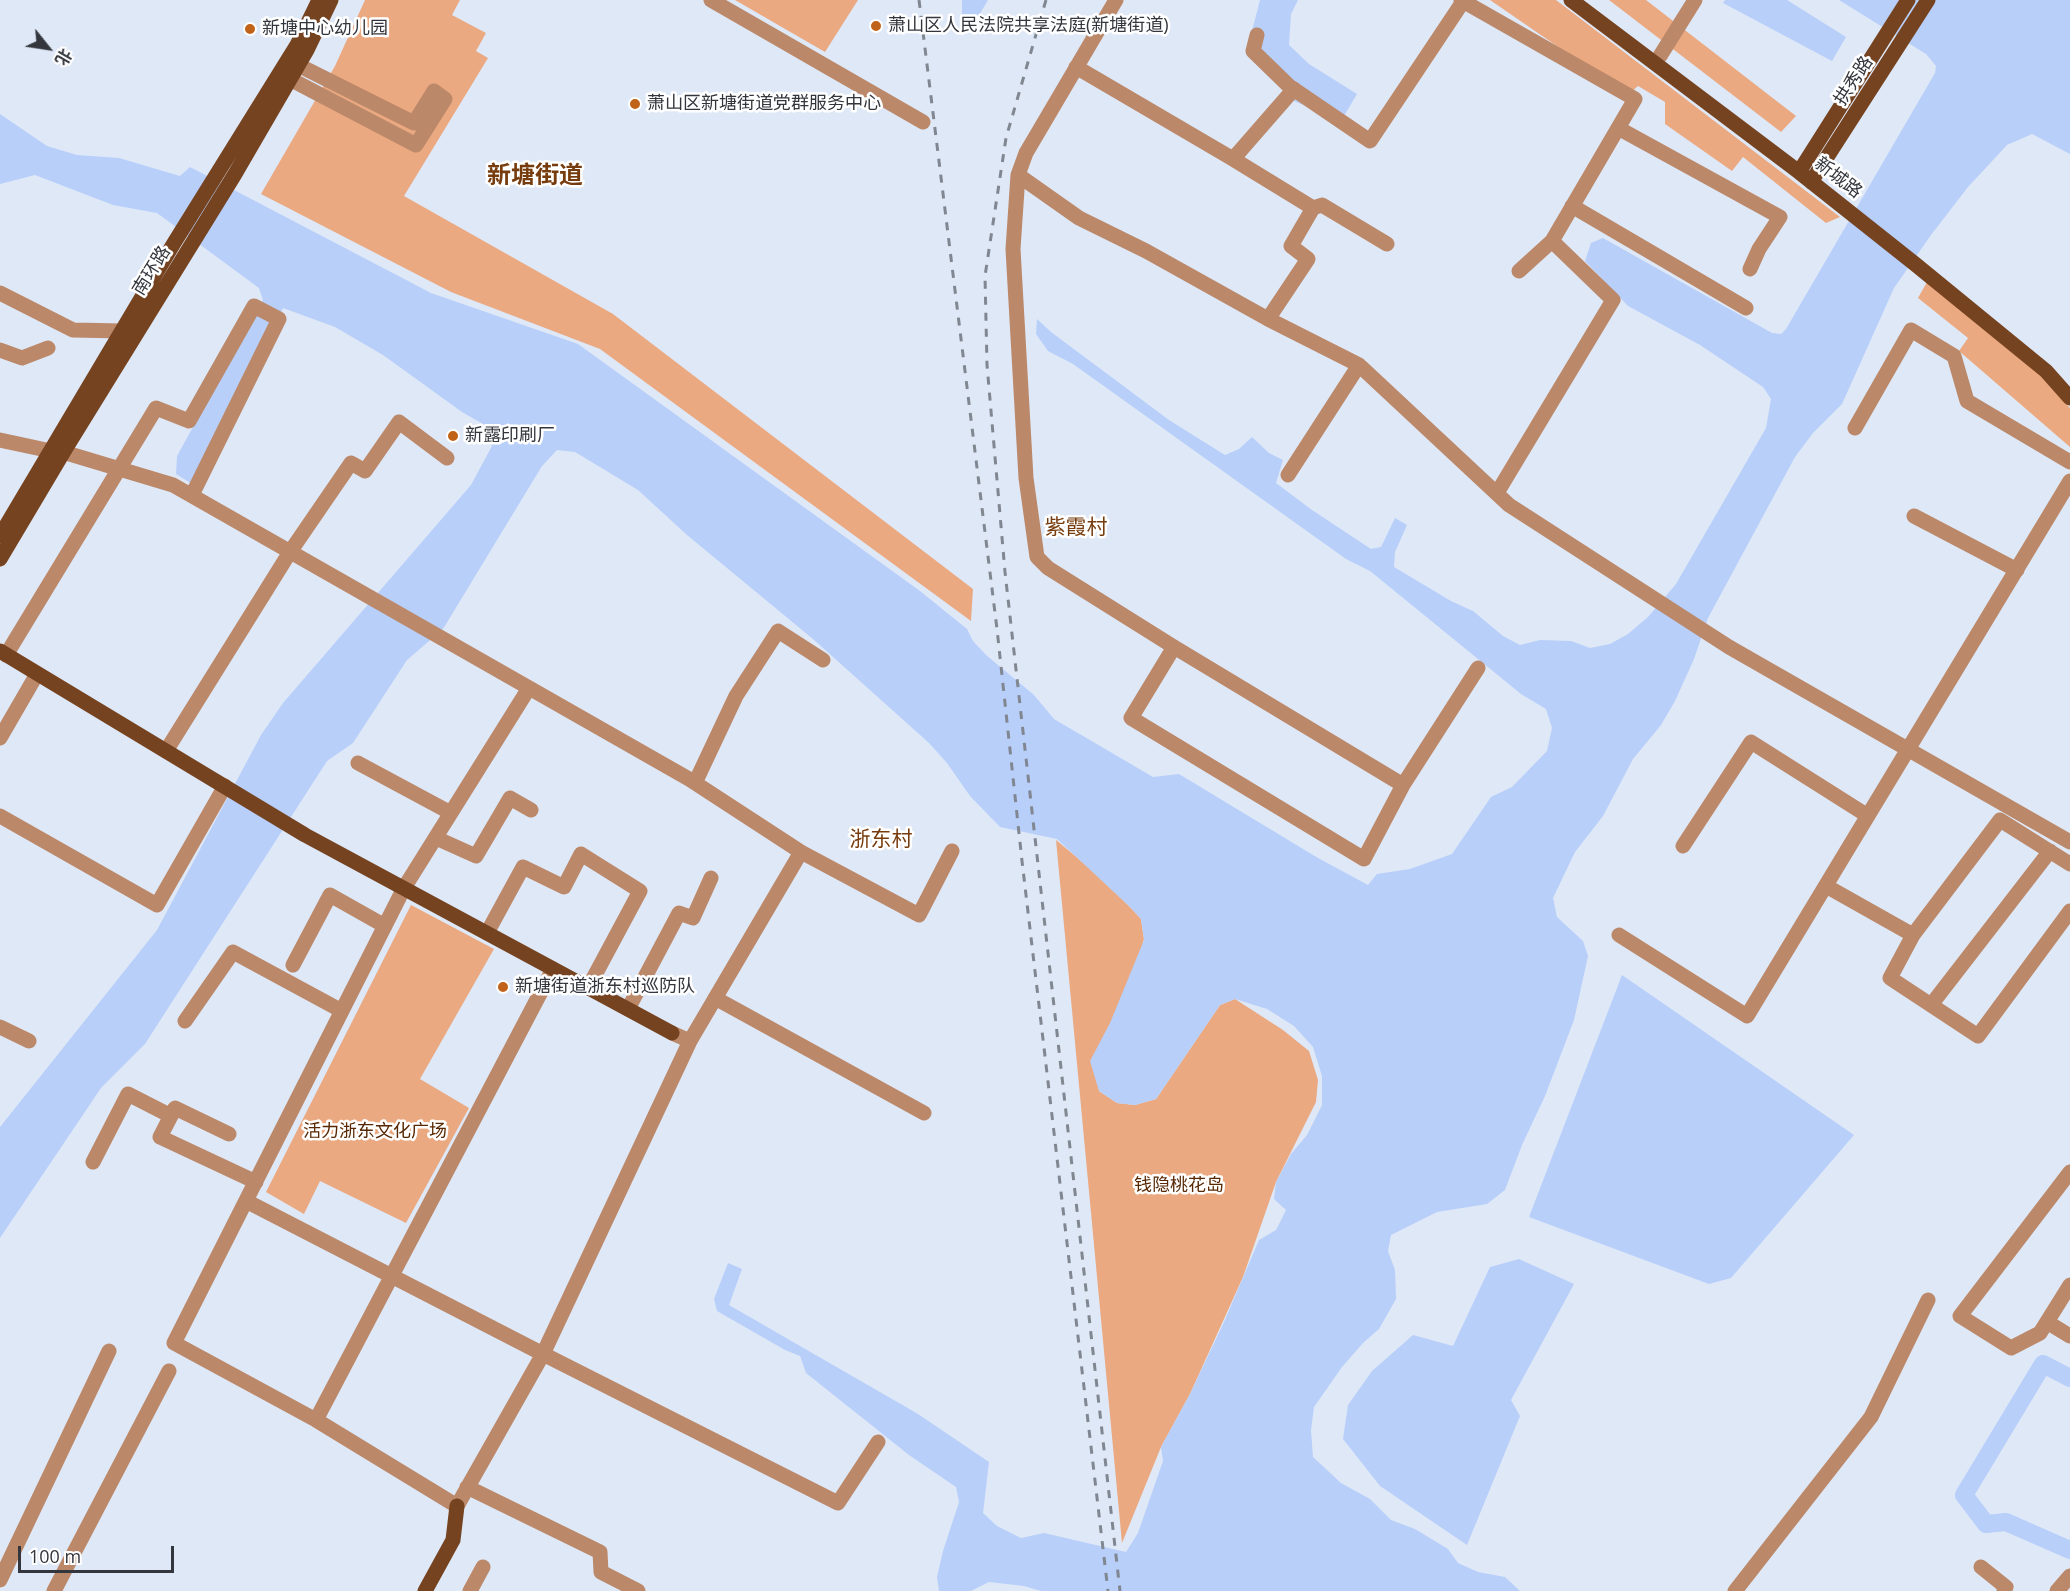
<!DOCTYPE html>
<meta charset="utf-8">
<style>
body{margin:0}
#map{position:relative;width:2070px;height:1591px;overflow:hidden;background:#dfe8f7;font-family:"Open Sans","Noto Sans SC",sans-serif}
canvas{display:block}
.north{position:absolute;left:18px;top:18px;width:60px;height:60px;-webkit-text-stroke:4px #fff;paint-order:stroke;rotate:120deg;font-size:16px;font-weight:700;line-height:24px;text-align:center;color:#33363c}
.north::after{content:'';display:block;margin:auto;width:21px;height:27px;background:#33363c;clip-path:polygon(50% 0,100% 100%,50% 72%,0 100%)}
.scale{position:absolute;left:18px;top:1546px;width:156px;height:27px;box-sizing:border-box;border:3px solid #33363c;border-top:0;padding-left:8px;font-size:18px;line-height:21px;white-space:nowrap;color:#33363c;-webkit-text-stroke:4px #fff;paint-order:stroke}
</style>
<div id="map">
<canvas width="2070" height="1591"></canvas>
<div class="north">北</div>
<div class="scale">100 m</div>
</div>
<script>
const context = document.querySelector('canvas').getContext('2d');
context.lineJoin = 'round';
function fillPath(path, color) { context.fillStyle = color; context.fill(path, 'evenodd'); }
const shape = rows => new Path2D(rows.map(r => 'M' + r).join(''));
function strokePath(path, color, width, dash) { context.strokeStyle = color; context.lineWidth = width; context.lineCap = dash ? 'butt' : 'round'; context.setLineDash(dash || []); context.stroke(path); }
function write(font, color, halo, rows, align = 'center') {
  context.font = font + ' "Open Sans","Noto Sans SC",sans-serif'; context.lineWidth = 5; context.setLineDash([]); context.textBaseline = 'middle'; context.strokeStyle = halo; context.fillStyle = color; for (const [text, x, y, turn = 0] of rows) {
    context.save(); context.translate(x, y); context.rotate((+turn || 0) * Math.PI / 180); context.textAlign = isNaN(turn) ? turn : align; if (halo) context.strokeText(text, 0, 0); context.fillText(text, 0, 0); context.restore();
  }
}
fillPath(shape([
 [365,0,460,0,452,15,486,33,476,51,488,58,404,196,613,314,973,589,971,621,600,349,451,292,261,194,335,66],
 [735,0,858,0,825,52],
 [1490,0,1556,0,1840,217,1826,223,1743,157,1732,171,1665,124,1665,102,1638,86,1628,95],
 [1609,0,1646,0,1796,116,1781,132],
 [1927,282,2038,373,2070,408,2070,447,1959,351,1968,338,1918,298],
 [1056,840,1085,864,1130,907,1141,919,1144,939,1099,1091,1117,1103,1135,1105,1156,1099,1220,1005,1235,999,1283,1030,1309,1051,1318,1080,1316,1102,1276,1182,1243,1277,1190,1394,1161,1447,1122,1543],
 [411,905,494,949,420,1079,469,1108,406,1223,320,1181,304,1214,266,1192]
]), '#eba981');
fillPath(shape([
 [962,0,988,0,975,22,962,17],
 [1260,0,1298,0,1291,14,1289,45,1309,64,1357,94,1341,121,1294,101,1246,54],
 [1725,0,1787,0,1846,37,1832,61,1723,3],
 [1839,0,2070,0,2070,154,2032,134,2007,145,1968,187,1931,235,1894,288,1842,404,1813,433,1795,457,1708,618,1694,659,1675,701,1661,725,1633,759,1603,816,1575,852,1553,898,1557,917,1583,941,1588,956,1574,1020,1545,1096,1522,1145,1505,1190,1487,1204,1437,1212,1391,1235,1388,1251,1395,1270,1396,1299,1379,1329,1363,1343,1342,1367,1314,1407,1311,1430,1313,1457,1341,1483,1370,1499,1391,1520,1415,1529,1448,1549,1458,1563,1478,1572,1505,1577,1520,1591,1041,1591,1024,1586,989,1582,971,1591,939,1591,937,1577,943,1551,959,1502,956,1487,909,1455,806,1373,800,1356,785,1350,717,1311,714,1299,728,1263,742,1269,729,1305,918,1414,989,1462,983,1513,997,1526,1021,1538,1044,1533,1126,1552,1138,1533,1163,1461,1161,1447,1190,1394,1224,1322,1259,1240,1276,1230,1286,1210,1274,1199,1276,1182,1291,1154,1307,1135,1322,1105,1322,1076,1313,1047,1294,1026,1267,1009,1235,999,1220,1005,1156,1099,1135,1105,1117,1103,1099,1091,1090,1061,1110,1023,1144,940,1141,919,1130,907,1057,839,1000,827,970,796,947,763,929,743,813,639,687,535,638,490,575,452,557,450,542,466,443,629,407,660,353,743,327,761,145,1044,101,1088,0,1238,0,1127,157,930,261,735,283,703,471,485,492,446,483,424,462,412,383,355,335,327,283,308,192,484,176,474,177,456,263,300,259,288,157,213,113,205,35,175,0,184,0,114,47,146,77,155,119,158,180,176,190,167,431,293,578,344,920,591,967,629,973,641,986,655,1034,695,1054,719,1153,777,1179,774,1318,858,1368,885,1377,874,1410,869,1452,854,1491,797,1512,787,1547,751,1552,728,1546,709,1521,694,1370,571,1346,559,1073,364,1048,351,1036,334,1037,319,1051,332,1169,420,1225,455,1239,449,1252,437,1269,453,1283,460,1276,483,1312,510,1371,549,1381,547,1395,518,1407,525,1395,552,1394,567,1451,601,1473,611,1503,636,1520,645,1540,640,1571,641,1590,648,1610,644,1628,634,1648,617,1676,584,1766,428,1771,399,1763,387,1700,345,1628,306,1585,261,1591,243,1603,238,1772,333,1781,334,1786,329,1935,73,1936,66,1926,54],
 [1622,975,1854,1135,1731,1278,1709,1284,1529,1217],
 [1519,1259,1574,1284,1511,1400,1520,1416,1467,1545,1380,1486,1343,1439,1348,1405,1372,1371,1413,1335,1453,1346,1490,1267]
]), '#b8cffa');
strokePath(shape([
 [2070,1378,2043,1364,1964,1495,1986,1524,2006,1522,2070,1550]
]), '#b8cffa', 18);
strokePath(shape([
 [711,0,923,122],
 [1116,0,1026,153,1018,175,1013,249,1026,478,1037,557,1048,568,1174,647,1403,785],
 [1461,0,1635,99,1552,241,1519,271],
 [1257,35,1253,51,1289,86,1370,141,1464,0],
 [1660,56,1695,0],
 [1076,67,1233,159,1294,89],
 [290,79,416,145,445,99,434,91,414,123,298,65],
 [1618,128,1780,217,1759,249,1750,269],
 [1233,159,1313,208,1291,246,1308,259,1268,319],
 [1018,175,1079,218,1146,251,1268,319,1359,365,1288,475],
 [1572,206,1746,308],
 [1313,208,1322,205,1387,244],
 [0,293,73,330,123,331],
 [0,350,22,358,48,348],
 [1359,365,1509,505,1729,647,2070,842],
 [1855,428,1911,330,1954,356,1967,401,2070,462],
 [0,440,51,451],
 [63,452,173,485,689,779,801,852,690,1041,672,1033],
 [1497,493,1613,300,1552,241],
 [1914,516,2017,570],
 [1174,647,1131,718,1364,859,1403,785,1478,668],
 [6,655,156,408,189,421,254,306,279,319,192,495],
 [529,688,404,888,174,1343,316,1420,553,969],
 [0,738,37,674],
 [166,751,290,552,351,463,365,471,399,422,447,458],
 [358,763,451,813],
 [695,783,736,696,778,631,823,660],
 [0,816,157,905,225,786],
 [436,838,476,856,510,798,531,810],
 [1683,846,1751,742,1868,816],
 [801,852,919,915,952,851],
 [2070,864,2000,820,1913,935,1890,978,1978,1036,2070,911],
 [1826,886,1913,935],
 [487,933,523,867,564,887,581,854,640,891,588,988],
 [1619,935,1747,1016,2070,481],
 [293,965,330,895,385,926],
 [715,998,924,1113],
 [1931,1005,2050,851],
 [628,1009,679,913,693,918,711,878],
 [185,1021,233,952,342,1011],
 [0,1027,29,1041],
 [229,1134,175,1108,160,1137,256,1182],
 [93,1162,128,1094,171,1116],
 [2070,1172,1960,1316,2011,1348,2040,1333,2070,1285],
 [246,1201,543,1354,690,1041],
 [2047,1322,2070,1336],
 [316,1420,457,1506,543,1354,838,1503,878,1442],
 [467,1487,600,1552,601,1572,638,1591],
 [1981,1567,2006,1587,2004,1591],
 [0,1580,109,1351],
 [54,1591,169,1371],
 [470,1591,483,1567],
 [1735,1591,1871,1417,1928,1300],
 [2057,1591,2070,1576]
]), '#bb8869', 15);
strokePath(shape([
 [1571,0,1799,172,1915,264,2046,371,2070,398],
 [1799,172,1908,0],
 [1811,182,1928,0],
 [0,536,174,243,297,45,319,0],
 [0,559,66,448,235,174,307,50,331,0],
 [0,651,305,835,672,1033],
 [425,1591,453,1540,457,1506]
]), '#764320', 15);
strokePath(shape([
 [919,0,997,629,1022,861,1108,1591],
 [1046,0,1006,138,985,276,987,365,1005,572,1120,1591]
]), '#818791', 3, [8, 8]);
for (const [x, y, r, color] of [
 [876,26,6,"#c06217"],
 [250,29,6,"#c06217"],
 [635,104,6,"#c06217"],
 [453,436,6,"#c06217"],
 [503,987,6,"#c06217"]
]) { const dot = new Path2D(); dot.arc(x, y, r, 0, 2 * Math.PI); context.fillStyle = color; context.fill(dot); strokePath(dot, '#fff', 2); }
write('18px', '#33363c', '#fff', [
 ["萧山区人民法院共享法庭(新塘街道)",888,26],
 ["新塘中心幼儿园",262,29],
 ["萧山区新塘街道党群服务中心",647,104],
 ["新露印刷厂",465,436],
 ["新塘街道浙东村巡防队",515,987]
], 'left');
write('18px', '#33363c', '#fff', [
 ["拱秀路",1854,81,-57],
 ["新城路",1838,178,38],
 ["南环路",152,271,-58]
]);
write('18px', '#572803', '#fff', [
 ["活力浙东文化广场",375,1132],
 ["钱隐桃花岛",1179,1186]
]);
write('21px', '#773c0e', '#fff', [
 ["紫霞村",1076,528],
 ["浙东村",881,840]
]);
write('bold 24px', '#773c0e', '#fff', [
 ["新塘街道",535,176]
]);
</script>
